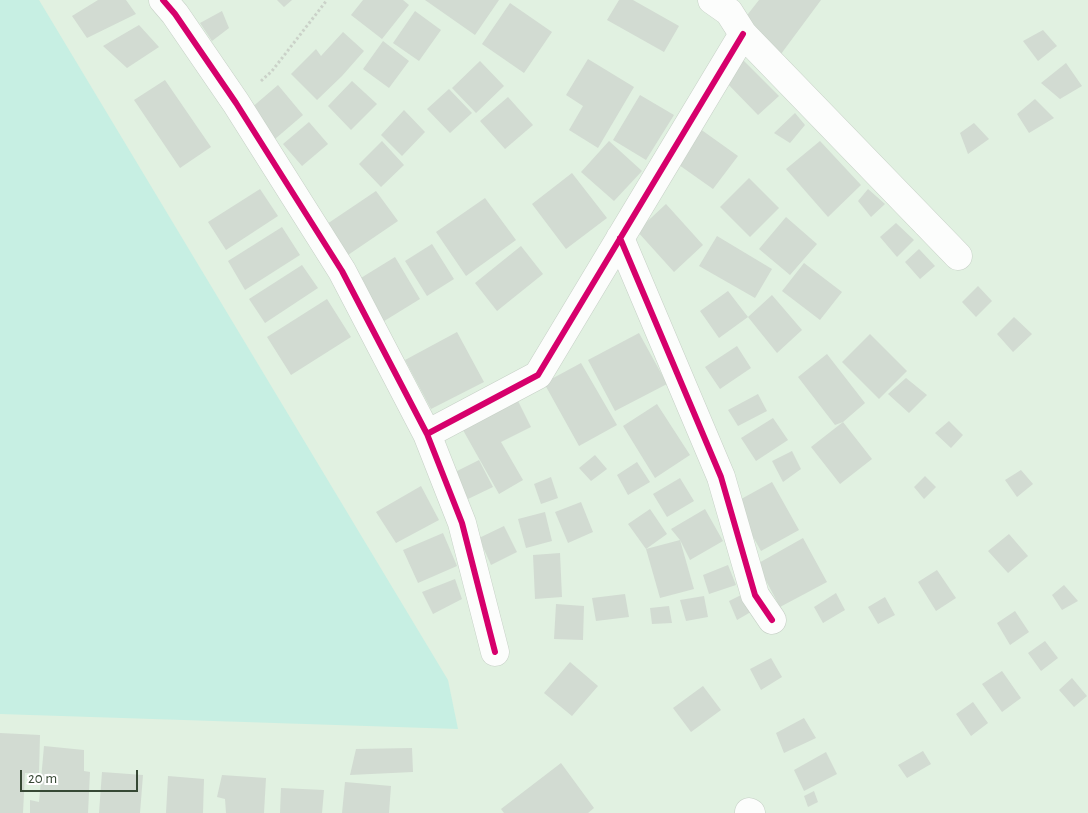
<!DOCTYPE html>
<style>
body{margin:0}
#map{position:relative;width:1088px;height:813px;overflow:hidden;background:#eaf2ea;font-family:"Alegreya Sans",sans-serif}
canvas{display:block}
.scale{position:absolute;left:20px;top:770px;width:118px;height:22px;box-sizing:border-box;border:2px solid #364834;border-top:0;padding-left:6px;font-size:15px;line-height:18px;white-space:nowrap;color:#364834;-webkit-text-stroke:4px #fff;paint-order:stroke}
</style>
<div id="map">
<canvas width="1088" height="813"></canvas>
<div class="scale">20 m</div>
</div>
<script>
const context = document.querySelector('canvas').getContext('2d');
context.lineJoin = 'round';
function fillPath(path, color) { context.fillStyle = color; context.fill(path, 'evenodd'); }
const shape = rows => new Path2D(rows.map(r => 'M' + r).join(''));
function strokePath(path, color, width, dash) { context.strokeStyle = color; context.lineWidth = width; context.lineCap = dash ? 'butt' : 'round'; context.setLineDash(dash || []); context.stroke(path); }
fillPath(shape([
 [0,0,1088,0,1088,813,0,813]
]), '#e1f1e1');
fillPath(shape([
 [0,0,39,0,448,680,458,729,0,714]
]), '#c7efe3');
fillPath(shape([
 [98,0,126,0,136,14,87,38,72,16],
 [277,0,292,0,284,7],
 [363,0,403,0,409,5,382,39,351,15],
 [425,0,499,0,475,35],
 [619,0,633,0,679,26,664,52,607,20],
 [759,0,821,0,781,54,741,23],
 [510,3,552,32,524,73,482,44],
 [222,11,229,28,212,41,200,23],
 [415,11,441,30,419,61,393,43],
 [139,25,159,47,127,68,103,46],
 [1043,30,1057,46,1038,61,1023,41],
 [343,32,364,51,342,76,317,100,291,74,316,49,321,56],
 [383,41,409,61,389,88,363,69],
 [588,59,634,87,598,148,569,130,583,106,566,95],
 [743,60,779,96,758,115,723,79],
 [480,61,504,86,476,113,452,88],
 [1066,63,1082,86,1060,99,1041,83],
 [165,80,211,147,180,168,134,100],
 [352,81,377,104,351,130,328,106],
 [278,85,303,115,275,139,250,109],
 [449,89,472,113,450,133,427,109],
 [640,95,674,115,646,160,613,140],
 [508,97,533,125,505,149,480,121],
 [1035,99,1054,118,1029,133,1017,114],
 [404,110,425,132,402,156,381,135],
 [795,113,805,125,790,143,774,133],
 [309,122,328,144,302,166,283,144],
 [974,123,989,139,968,154,960,133],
 [696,126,738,156,713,189,672,160],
 [382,141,404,165,381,187,359,164],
 [609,141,642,171,614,201,581,172],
 [820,141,861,185,828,217,786,169],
 [572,173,607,218,566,249,532,204],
 [749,178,779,208,750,237,720,207],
 [260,189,278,216,226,250,208,222],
 [868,189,885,204,871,217,858,201],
 [376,191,398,221,348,255,327,224],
 [485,198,516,240,466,276,436,232],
 [666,204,703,245,674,272,637,231],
 [786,217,817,244,790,275,759,249],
 [896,223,914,240,897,257,880,237],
 [282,227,300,255,245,290,228,261],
 [717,236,772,269,755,298,699,266],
 [432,244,454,279,427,296,405,261],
 [521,246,543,274,497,311,475,283],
 [919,249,935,266,920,279,905,262],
 [395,257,420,299,381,323,356,281],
 [804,263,842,292,820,320,782,291],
 [302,265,318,288,265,323,249,299],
 [978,286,992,301,976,317,962,302],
 [728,291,748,317,719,338,700,311],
 [772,295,802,330,777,353,748,317],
 [327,299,351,337,291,375,267,337],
 [1014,317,1032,334,1013,352,997,334],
 [457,332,484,382,431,409,405,360],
 [639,333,667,384,615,411,588,360],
 [870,334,907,371,879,399,842,362],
 [737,346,751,368,720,389,705,367],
 [827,354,865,403,843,422,872,459,840,484,811,447,843,422,835,425,798,377],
 [581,363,617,425,579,446,544,383],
 [906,378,927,395,909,413,888,394],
 [758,394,767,411,738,426,728,410],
 [515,395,531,427,501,442,523,480,499,494,459,423],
 [657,404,690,455,655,478,623,426],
 [773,418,788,440,756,461,741,438],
 [949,421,963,435,951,448,935,433],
 [792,451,801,469,783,482,772,461],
 [595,455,607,469,591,481,579,468],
 [479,460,493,487,468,499,455,472],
 [637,462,650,482,628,495,617,475],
 [1021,470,1033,484,1017,497,1005,480],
 [925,476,936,487,924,499,914,487],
 [551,477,558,498,541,504,534,484],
 [680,478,694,501,667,517,653,494],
 [772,482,799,530,761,551,734,503],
 [421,486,439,520,396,543,376,512],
 [581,502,593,532,568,543,555,512],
 [650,509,667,534,646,549,628,524],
 [705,509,723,541,690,560,680,540,694,589,660,598,646,549,680,540,671,529],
 [545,512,552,541,526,548,518,519],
 [504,526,517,552,491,565,479,538],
 [443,533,457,566,418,583,403,550],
 [1009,534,1028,556,1008,573,988,551],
 [803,538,827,582,780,607,757,564],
 [560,553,562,597,535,599,533,555],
 [728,565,736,585,709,594,703,575],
 [937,570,956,598,936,611,918,582],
 [455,579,462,599,433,614,422,592],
 [1064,585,1078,601,1062,610,1052,595],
 [747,592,756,609,737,620,729,601],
 [836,593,845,610,823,623,814,607],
 [625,594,629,617,596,621,592,598],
 [704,596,708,617,686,621,680,600],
 [885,597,895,615,878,624,868,607],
 [556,604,584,606,583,640,554,639],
 [669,606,672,623,652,624,650,608],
 [1015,611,1029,632,1010,645,997,623],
 [1045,641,1058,658,1041,671,1028,653],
 [771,658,782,677,761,690,750,669],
 [570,662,598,686,572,716,544,693],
 [1002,671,1021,698,1002,712,982,684],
 [1072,678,1087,696,1074,707,1059,690],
 [703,686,721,710,691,732,673,708],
 [973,702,988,723,971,736,956,714],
 [804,718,816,738,784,753,776,733],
 [0,733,40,735,39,773,25,773,23,813,0,813],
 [44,746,84,750,84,771,90,772,88,813,30,813,30,800,39,802],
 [412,748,413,772,350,775,356,749],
 [923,751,931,764,907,778,898,765],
 [826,752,837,774,804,791,794,770],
 [561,763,594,808,588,813,504,813,501,809],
 [102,772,143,775,140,813,99,813],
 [222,775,266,778,264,813,226,813,225,799,217,797],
 [168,776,204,779,203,813,166,813],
 [345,782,391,786,389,813,342,813],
 [281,788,324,790,322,813,280,813],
 [814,791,818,802,808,807,804,796]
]), '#d2dbd2');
const minor = shape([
 [163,0,175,14,236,103,342,271,427,434,462,523,495,652],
 [712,0,729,12,743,34,958,256],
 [620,238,721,477,755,595,772,620],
 [427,434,538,375,743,34],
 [749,812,751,813]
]);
strokePath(minor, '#c6d0c6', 29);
strokePath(shape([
 [261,81,272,71,327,0]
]), '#cbd2c9', 3, [2.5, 2.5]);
strokePath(minor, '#fcfdfc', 28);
strokePath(shape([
 [163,0,175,14,236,103,342,271,427,434,462,523,495,652],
 [620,238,721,477,755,595,772,620],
 [427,434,538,375,743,34]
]), '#d6006c', 6);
</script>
